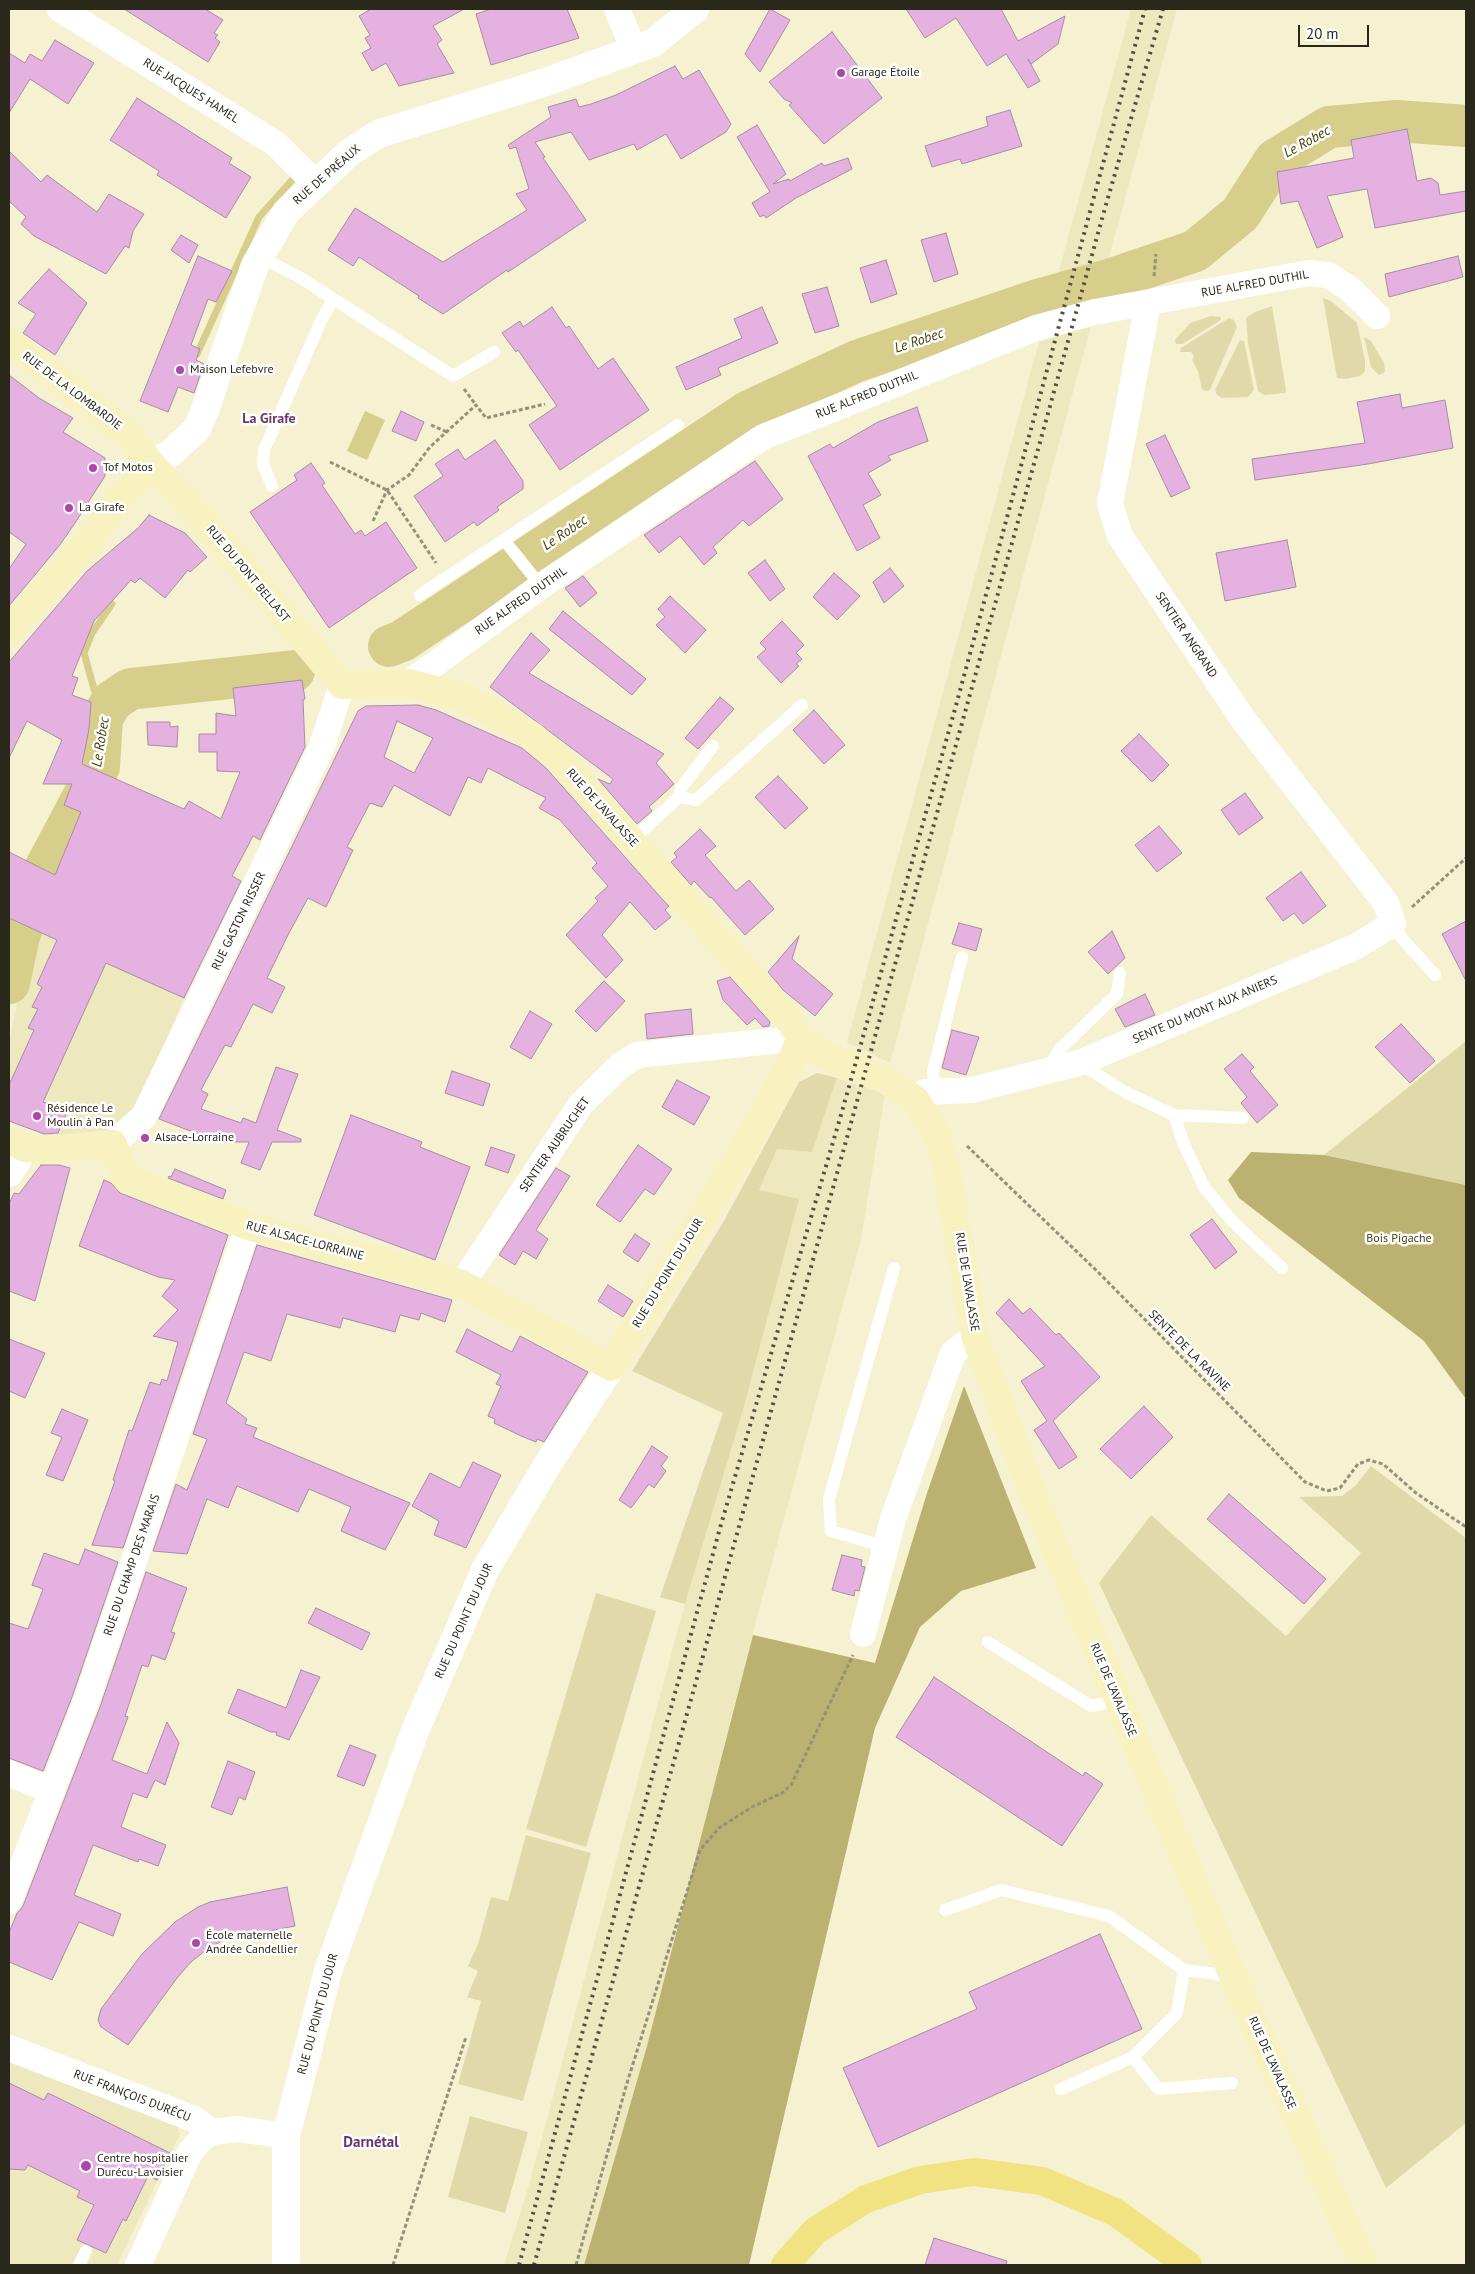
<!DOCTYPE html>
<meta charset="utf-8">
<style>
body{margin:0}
#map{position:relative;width:1475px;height:2274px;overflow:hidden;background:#f6f1d0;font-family:"PT Sans",sans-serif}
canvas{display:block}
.frame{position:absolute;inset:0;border:10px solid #29281b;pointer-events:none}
.scale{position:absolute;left:1298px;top:25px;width:71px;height:22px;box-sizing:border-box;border:2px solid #29281b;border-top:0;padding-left:6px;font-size:15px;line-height:18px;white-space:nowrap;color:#29281b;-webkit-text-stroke:4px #fff;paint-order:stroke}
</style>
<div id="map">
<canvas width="1475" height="2274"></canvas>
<div class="frame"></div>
<div class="scale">20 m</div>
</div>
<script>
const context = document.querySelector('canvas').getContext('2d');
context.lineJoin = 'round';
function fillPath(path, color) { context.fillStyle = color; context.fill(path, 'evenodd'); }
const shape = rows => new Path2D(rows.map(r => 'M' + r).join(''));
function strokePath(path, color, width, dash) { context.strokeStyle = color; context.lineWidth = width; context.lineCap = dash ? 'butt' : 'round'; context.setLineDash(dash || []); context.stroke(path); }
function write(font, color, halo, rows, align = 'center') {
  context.font = font + ' "PT Sans",sans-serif'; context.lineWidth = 5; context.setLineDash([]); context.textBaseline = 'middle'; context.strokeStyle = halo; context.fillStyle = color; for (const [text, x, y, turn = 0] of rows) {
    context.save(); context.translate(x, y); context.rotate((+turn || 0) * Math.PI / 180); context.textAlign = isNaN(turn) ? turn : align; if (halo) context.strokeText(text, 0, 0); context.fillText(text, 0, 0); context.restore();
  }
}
fillPath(shape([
 [1131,9,1177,9,1098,297,1049,307],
 [1091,326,890,1063,847,1042,1039,342],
 [81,813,239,880,184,998,137,1110,127,1120,106,1130,56,1138,68,1110,9,1088,9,1045,31,928],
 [837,1078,885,1094,861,1239,760,1606,647,2046,584,2265,504,2265,530,2182,679,1625,743,1410,798,1200,759,1190,777,1149,812,1152],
 [9,2061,175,2119,180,2134,117,2265,9,2265]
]), '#eee8bf');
fillPath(shape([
 [1323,298,1331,301,1357,323,1365,360,1365,371,1360,376,1346,379,1337,378],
 [1272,306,1286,390,1285,393,1264,395,1258,391,1248,343,1246,318,1255,312],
 [1211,316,1221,317,1221,320,1182,344,1176,344,1175,340,1190,323],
 [1229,318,1234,320,1237,327,1210,390,1205,391,1202,389,1198,371,1192,360,1194,356,1191,352,1180,352,1181,348],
 [1364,337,1371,341,1384,363,1385,372,1379,375,1371,367],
 [1240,340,1244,341,1254,390,1248,397,1222,398,1217,395,1215,390],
 [1466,1041,1466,1185,1324,1155],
 [817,1073,837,1078,812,1152,777,1149,759,1190,799,1199,743,1410,685,1604,660,1597,723,1413,632,1371,725,1219,799,1082],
 [1371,1466,1466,1538,1466,2123,1386,2188,1099,1583,1151,1515,1286,1636,1361,1553,1299,1497,1342,1496,1356,1485],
 [596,1593,656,1611,586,1847,526,1829],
 [526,1835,591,1853,523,2101,458,2084,481,2001,467,1997,478,1971,468,1966,478,1944,491,1897,508,1901],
 [470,2116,528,2132,505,2213,448,2197]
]), '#e0daab');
fillPath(shape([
 [1251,1152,1324,1155,1466,1185,1466,1399,1424,1341,1239,1198,1228,1180],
 [964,1386,1036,1568,961,1591,920,1627,875,1728,749,2265,584,2265,647,2046,753,1635,875,1663,927,1493]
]), '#bbb170');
fillPath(shape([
 [365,411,385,420,367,460,347,451]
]), '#d7ce8c');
strokePath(shape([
 [197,354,259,217,293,179],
 [102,718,84,653,92,633,112,604]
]), '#d7ce8c', 7);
strokePath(shape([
 [389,646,402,641,749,411,857,361,1038,300,1109,280,1195,251,1240,214,1275,160,1329,127,1397,121,1466,126],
 [9,983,19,936,40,878,99,767,102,718,112,701,130,689,294,671]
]), '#d7ce8c', 42);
const building = shape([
 [124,9,205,9,223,20,214,33,218,35,215,38,220,42,208,62,124,9],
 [371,9,464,9,433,26,442,40,437,44,454,73,399,86,386,63,372,71,362,53,371,48,365,38,370,35,359,16,371,9],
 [491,9,567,9,579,38,491,65,476,14,491,9],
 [770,9,790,20,760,72,745,54,770,9],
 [906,9,1001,9,1018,41,1065,16,1058,44,1031,64,1028,59,1040,81,1028,88,1006,54,987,66,956,18,925,38,906,9],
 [832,32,882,98,824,144,789,105,792,103,784,99,769,82,832,32],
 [55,40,94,63,68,104,30,79,9,113,9,53,25,63,30,54,42,61,55,40],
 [675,66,683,79,699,70,731,124,726,132,681,159,666,134,637,150,634,144,589,160,571,132,535,142,545,157,543,158,586,220,508,272,507,270,443,314,418,298,419,296,359,257,353,266,328,250,355,208,443,262,527,210,516,194,529,189,516,147,510,149,508,145,551,117,548,107,576,99,579,107,591,104,616,95,675,66],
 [137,98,232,158,229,163,251,177,226,218,157,175,159,171,110,140,137,98],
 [1010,110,1022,146,962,164,960,159,932,167,925,146,988,126,986,117,1010,110],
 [757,125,786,174,773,184,789,179,790,181,822,163,824,166,848,158,852,169,796,198,766,218,764,215,760,217,752,203,770,192,737,137,757,125],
 [1407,129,1417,181,1431,178,1438,183,1440,195,1466,191,1466,211,1375,228,1367,189,1327,196,1343,237,1317,248,1298,201,1281,204,1277,172,1354,158,1351,140,1407,129],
 [9,151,41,182,47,175,97,212,109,194,144,214,133,231,129,248,125,246,106,274,34,236,21,224,26,217,9,201,9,151],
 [946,233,958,274,934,282,921,240,946,233],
 [181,235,198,245,189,263,171,250,181,235],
 [198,256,232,271,216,302,208,299,191,345,200,349,196,360,204,364,194,393,178,387,168,412,140,401,198,256],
 [1458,256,1463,277,1389,297,1385,274,1458,256],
 [886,260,897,294,871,303,860,268,886,260],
 [49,269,87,303,55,355,23,333,36,314,18,303,49,269],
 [827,287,839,326,815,333,802,294,827,287],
 [552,307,566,328,569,326,598,369,613,358,649,410,560,470,529,425,557,406,518,350,516,352,502,333,520,321,523,327,552,307],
 [762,307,778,343,718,368,721,375,686,390,676,367,742,338,734,319,762,307],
 [9,375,39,398,73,418,63,432,105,458,105,476,75,523,59,546,9,606,9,569,26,544,9,532,9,375],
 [1400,394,1402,408,1445,400,1453,448,1368,464,1255,480,1252,459,1365,443,1357,402,1400,394],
 [917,407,928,441,888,456,891,460,868,473,881,495,863,505,880,538,857,551,808,456,830,444,833,448,878,422,917,407],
 [401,411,424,422,416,441,392,431,401,411],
 [1165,435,1190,488,1171,497,1146,444,1165,435],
 [495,440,523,481,523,489,497,507,499,510,477,526,474,522,445,542,414,496,443,476,435,464,458,449,465,460,495,440],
 [755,461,783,499,749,526,743,520,713,547,717,553,704,565,680,536,659,553,644,535,755,461],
 [311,463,325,483,322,485,355,534,361,530,365,536,386,522,417,568,329,628,250,512,297,480,294,475,311,463],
 [149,515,185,533,207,557,190,572,188,570,165,598,140,578,135,583,131,580,94,621,72,676,78,678,72,695,91,702,89,729,82,764,184,809,189,801,221,819,240,772,217,771,217,752,199,752,199,734,216,734,216,713,236,716,233,688,302,680,305,699,303,700,305,747,260,840,253,836,232,876,241,881,184,998,106,963,43,1102,68,1110,58,1133,44,1134,9,1121,9,1085,34,1030,28,1028,38,1009,32,1007,42,987,37,984,57,940,9,918,9,852,55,875,81,812,64,805,72,784,43,784,62,740,27,721,9,758,9,662,87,571,138,528,149,515],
 [1287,540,1296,587,1225,601,1216,553,1287,540],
 [765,560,785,589,770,601,748,573,765,560],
 [890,568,904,586,884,603,873,582,890,568],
 [834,573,860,596,837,620,813,597,834,573],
 [583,576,597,593,580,607,565,588,583,576],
 [670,596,706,630,685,653,656,625,665,617,658,609,670,596],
 [563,611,646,679,632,695,549,629,563,611],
 [782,621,804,645,796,653,802,659,796,664,799,666,781,683,757,657,766,649,760,643,782,621],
 [531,633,550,650,529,673,664,754,656,763,674,784,649,807,652,811,637,824,598,779,610,784,613,779,490,687,531,633],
 [720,697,734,709,698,749,685,738,720,697],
 [418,705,436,710,522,748,546,768,663,900,669,906,665,910,671,917,655,930,630,902,602,935,623,960,606,978,566,935,598,901,595,898,608,886,592,868,597,863,560,820,539,808,546,798,488,768,481,783,468,777,450,816,394,785,382,807,370,803,347,847,353,850,326,907,308,898,289,933,267,978,285,987,272,1013,253,1004,231,1047,225,1045,201,1090,208,1094,201,1109,241,1123,243,1118,256,1123,276,1067,298,1074,277,1130,301,1139,301,1142,272,1142,260,1170,241,1163,249,1142,219,1142,159,1119,358,711,366,706,418,705],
 [397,721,433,738,414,773,384,757,397,721],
 [814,710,845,745,824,764,793,730,814,710],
 [147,722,170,722,170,727,178,726,177,747,148,745,147,722],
 [1139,734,1169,765,1152,782,1121,751,1139,734],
 [778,776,808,808,785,829,755,797,778,776],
 [1245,793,1263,818,1239,835,1221,810,1245,793],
 [1159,826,1182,853,1157,872,1135,845,1159,826],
 [700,829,716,846,705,855,736,891,749,880,774,909,745,935,711,897,710,898,694,881,691,885,671,862,677,857,674,853,700,829],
 [1301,872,1326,906,1303,924,1294,913,1283,921,1266,898,1301,872],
 [1466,921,1466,981,1442,934,1466,921],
 [959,923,982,929,976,951,952,944,959,923],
 [1112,931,1125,958,1108,974,1088,952,1112,931],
 [799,936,792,959,833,994,815,1016,783,990,768,972,799,936],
 [730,977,770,1022,769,1026,763,1027,755,1018,747,1025,723,1000,717,981,730,977],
 [604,981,625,1001,596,1032,575,1011,604,981],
 [1145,994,1155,1015,1125,1027,1115,1009,1145,994],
 [691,1009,693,1034,647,1039,645,1014,691,1009],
 [530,1011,552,1024,531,1059,510,1047,530,1011],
 [1401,1024,1435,1061,1410,1083,1375,1047,1401,1024],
 [952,1030,979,1037,966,1075,942,1068,952,1030],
 [1242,1054,1254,1067,1250,1071,1278,1105,1257,1123,1241,1103,1247,1097,1224,1069,1242,1054],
 [452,1071,490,1084,483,1106,445,1093,452,1071],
 [677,1080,710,1097,694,1125,662,1107,677,1080],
 [351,1115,422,1142,420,1147,470,1167,435,1260,314,1215,351,1115],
 [638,1145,672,1169,654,1195,645,1189,620,1222,596,1205,638,1145],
 [491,1147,515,1155,508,1173,485,1165,491,1147],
 [41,1165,59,1165,70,1168,35,1301,9,1291,9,1204,14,1193,19,1194,41,1165],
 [556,1168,570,1176,536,1230,548,1239,536,1259,523,1251,515,1265,499,1255,556,1168],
 [175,1169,226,1190,223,1199,168,1178,169,1176,171,1177,175,1169],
 [104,1180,111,1183,120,1193,228,1235,123,1548,92,1545,115,1481,113,1480,129,1430,132,1431,150,1382,160,1385,162,1379,167,1381,178,1342,153,1336,178,1310,162,1296,175,1280,158,1277,79,1246,104,1180],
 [1212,1219,1237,1252,1215,1269,1190,1235,1212,1219],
 [635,1234,650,1244,638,1262,623,1252,635,1234],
 [257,1245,452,1300,445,1322,421,1313,419,1320,400,1315,395,1332,343,1318,340,1328,287,1314,271,1361,244,1352,226,1403,247,1419,245,1424,257,1428,253,1437,410,1503,385,1550,341,1531,351,1507,309,1489,298,1512,237,1486,228,1508,207,1499,187,1554,153,1551,176,1484,187,1490,207,1439,193,1434,257,1245],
 [608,1285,633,1301,623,1317,598,1301,608,1285],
 [1009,1299,1023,1314,1030,1308,1056,1335,1059,1333,1100,1377,1053,1421,1077,1457,1059,1469,1034,1430,1047,1421,1021,1381,1045,1366,996,1313,1009,1299],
 [467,1329,512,1352,520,1336,588,1372,544,1442,537,1439,536,1442,521,1436,494,1423,495,1419,488,1416,501,1386,496,1384,501,1375,456,1352,467,1329],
 [9,1339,45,1353,25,1398,9,1391,9,1339],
 [1144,1406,1173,1437,1131,1479,1100,1449,1144,1406],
 [62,1409,88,1420,63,1481,46,1475,62,1437,51,1433,62,1409],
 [652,1446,668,1457,661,1466,666,1471,654,1488,649,1484,631,1508,619,1500,652,1446],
 [473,1462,501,1475,466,1548,434,1535,439,1521,412,1506,430,1473,460,1488,473,1462],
 [1229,1494,1326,1579,1304,1604,1207,1519,1229,1494],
 [85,1549,118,1562,72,1697,43,1771,9,1758,9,1623,28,1629,43,1589,32,1585,44,1553,79,1565,85,1549],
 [842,1555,862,1560,861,1566,865,1567,859,1591,855,1590,854,1596,832,1590,842,1555],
 [146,1572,187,1588,171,1632,175,1633,165,1660,152,1655,148,1667,142,1665,125,1716,128,1717,112,1760,147,1774,167,1722,179,1743,165,1785,155,1780,147,1798,133,1793,121,1827,166,1845,158,1866,139,1859,138,1862,93,1845,74,1895,121,1914,113,1936,79,1922,52,1980,9,1962,9,1933,17,1913,23,1906,100,1707,146,1572],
 [316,1608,370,1633,362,1650,308,1623,316,1608],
 [301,1670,320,1677,289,1740,276,1735,277,1732,271,1732,228,1713,238,1689,286,1708,301,1670],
 [934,1677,1083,1776,1085,1772,1103,1784,1062,1846,896,1737,934,1677],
 [350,1745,376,1755,364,1786,337,1776,350,1745],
 [228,1761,255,1772,245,1800,239,1797,232,1815,211,1807,228,1761],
 [287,1887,295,1926,226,1939,210,1947,191,1962,177,1978,128,2045,101,2027,98,2020,101,2009,142,1954,175,1922,198,1907,210,1902,287,1887],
 [1100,1934,1142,2029,878,2147,843,2068,977,2009,969,1992,1100,1934],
 [9,2083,44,2100,48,2093,170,2153,157,2180,148,2176,126,2221,123,2219,106,2253,77,2240,94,2205,77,2197,80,2191,28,2165,25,2170,9,2169,9,2083],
 [934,2238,1007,2261,1006,2265,925,2265,934,2238]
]);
fillPath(building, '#e4b1e1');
strokePath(building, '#a68da4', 1);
strokePath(shape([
 [1154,276,1156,254],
 [464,389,476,405],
 [431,425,447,432],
 [330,462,387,490,436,563],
 [373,521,387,490,409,475,430,447,476,405,486,418,545,404],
 [1412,907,1466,858],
 [967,1146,1100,1274,1305,1482,1327,1491,1340,1488,1358,1464,1369,1460,1383,1464,1416,1493,1466,1527],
 [393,2265,466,2037],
 [576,2265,627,2083,700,1850,719,1828,752,1807,782,1793,791,1785,853,1655]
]), '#94917a', 3, [4, 2.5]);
strokePath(shape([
 [259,256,301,278,453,376,494,352],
 [272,486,263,464,264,450,321,321,333,299],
 [504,540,541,586],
 [420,595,678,425],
 [679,797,681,788,713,746],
 [631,841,679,797,696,800,802,705],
 [1393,924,1401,937,1435,975],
 [1079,1063,1125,1092,1174,1115,1184,1144,1204,1187,1232,1221,1282,1268],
 [1047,1070,1059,1050,1117,994,1120,973],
 [935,1091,933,1071,962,957],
 [1174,1115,1243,1118],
 [886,1547,831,1531,829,1499,894,1268],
 [988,1642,1091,1706,1117,1701],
 [945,1910,1001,1890,1109,1916,1184,1970,1233,1976],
 [1133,2057,1158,2089,1232,2083],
 [1061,2089,1133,2057,1177,2013,1184,1970],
 [79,2265,86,2251]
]), '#fff', 12);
strokePath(shape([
 [60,9,276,144,315,183],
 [617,9,634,50],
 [409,683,541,586,763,437,1036,328,1095,312,1309,273,1328,275,1350,289,1377,316],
 [915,1099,925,1092,972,1090,1079,1063,1355,947,1393,924,1386,903,1245,722,1120,536,1110,504,1148,303],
 [113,1144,144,1116,321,749,342,685],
 [462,1284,581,1104,620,1066,637,1055,801,1038],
 [863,1634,893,1519,953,1353,975,1336],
 [9,1773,52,1791],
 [9,1901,86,1702,248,1226],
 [9,2048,194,2119,212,2132],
 [138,2265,189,2154,202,2138,212,2132,238,2129,286,2136]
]), '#fff', 26);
strokePath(shape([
 [152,465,172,452,197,429,204,413,255,265,286,212,349,153,378,134,543,83,653,43,695,9],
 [9,1173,25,1148],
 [286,2265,286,2136,328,1971,414,1733,485,1570,549,1462,611,1367]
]), '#fff', 28);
strokePath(shape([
 [9,342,128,434,152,465,204,521,342,685,409,683,456,695,486,709,531,735,557,757,675,890,788,1019,801,1038,817,1052,882,1078,915,1099,938,1136,946,1166,975,1336,1032,1492,1233,1976,1364,2265],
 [9,631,87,544,120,497,152,465],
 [9,1140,25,1148,48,1150,113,1144,126,1178,248,1226,462,1284,611,1367,735,1163,781,1083,801,1038]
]), '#f8f1c0', 28);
strokePath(shape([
 [785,2265,815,2231,866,2199,920,2180,974,2172,1042,2181,1115,2212,1188,2265]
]), '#f1e381', 28);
strokePath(shape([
 [519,2265,720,1528,843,1108,955,709,1145,9],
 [534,2265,1105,208,1163,9]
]), '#514f3e', 4, [2.5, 5]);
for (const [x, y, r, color] of [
 [841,73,5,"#ab46ab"],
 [180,370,5,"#ab46ab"],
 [93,468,5,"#ab46ab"],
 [69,508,5,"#ab46ab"],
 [37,1116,5,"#ab46ab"],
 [145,1138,5,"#ab46ab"],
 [196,1943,5,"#ab46ab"],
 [86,2166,6,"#ab46ab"]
]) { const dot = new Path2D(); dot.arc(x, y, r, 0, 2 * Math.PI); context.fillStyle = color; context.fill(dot); strokePath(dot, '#fff', 2); }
write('12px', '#29281b', '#fff', [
 ["Garage Étoile",851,73],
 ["Maison Lefebvre",190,370],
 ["Tof Motos",103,468],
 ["La Girafe",79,508],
 ["Résidence Le",47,1109],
 ["Moulin à Pan",47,1123],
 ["Alsace-Lorraine",155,1138],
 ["École maternelle",206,1936],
 ["Andrée Candellier",206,1950],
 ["Centre hospitalier",97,2159],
 ["Durécu-Lavoisier",97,2173]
], 'left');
write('12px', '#29281b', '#fff', [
 ["RUE JACQUES HAMEL",191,91,32],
 ["RUE DE PRÉAUX",327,175,-41],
 ["RUE ALFRED DUTHIL",1255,284,-10],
 ["RUE DE LA LOMBARDIE",72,391,37],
 ["RUE ALFRED DUTHIL",867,395,-22],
 ["RUE DU PONT BELLAST",248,574,50],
 ["RUE ALFRED DUTHIL",521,601,-35],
 ["SENTIER ANGRAND",1186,635,56],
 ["RUE DE L'AVALASSE",602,808,48],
 ["RUE GASTON RISSER",239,921,-64],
 ["SENTE DU MONT AUX ANIERS",1205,1010,-23],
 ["SENTIER AUBRUCHET",555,1145,-55],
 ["RUE ALSACE-LORRAINE",305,1241,15],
 ["RUE DU POINT DU JOUR",668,1273,-59],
 ["RUE DE L'AVALASSE",967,1282,81],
 ["SENTE DE LA RAVINE",1189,1351,45],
 ["RUE DU CHAMP DES MARAIS",132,1565,-71],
 ["RUE DU POINT DU JOUR",464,1621,-66],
 ["RUE DE L'AVALASSE",1113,1690,67],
 ["RUE DU POINT DU JOUR",318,2014,-75],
 ["RUE DE L'AVALASSE",1272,2063,66],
 ["RUE FRANÇOIS DURÉCU",132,2096,21]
]);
write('12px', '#4d4512', '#fff', [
 ["Bois Pigache",1399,1239]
]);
write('italic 14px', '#473f0a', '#fff', [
 ["Le Robec",1307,142,-29],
 ["Le Robec",919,341,-18],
 ["Le Robec",565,533,-34],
 ["Le Robec",101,742,-81]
]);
write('bold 14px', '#693768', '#fff', [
 ["La Girafe",269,419]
]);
write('bold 15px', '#693768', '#fff', [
 ["Darnétal",371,2143]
]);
</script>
